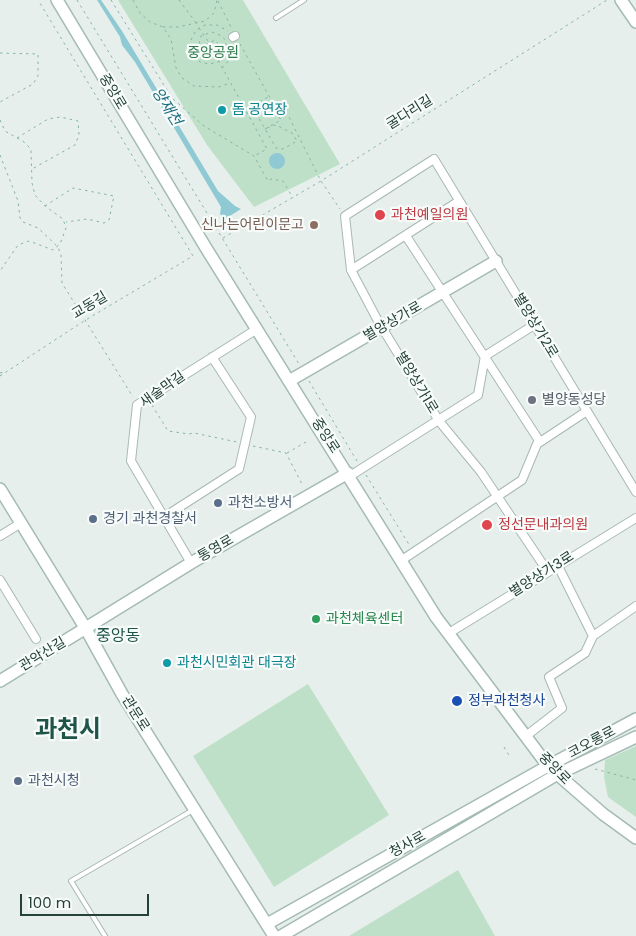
<!DOCTYPE html>
<meta charset="utf-8">
<style>
body{margin:0}
#map{position:relative;width:636px;height:936px;overflow:hidden;background:#e6efeb;font-family:Poppins,sans-serif}
canvas{display:block}
.scale{position:absolute;left:20px;top:894px;width:129px;height:22px;box-sizing:border-box;border:2px solid #24423a;border-top:0;padding-left:6px;font-size:15px;line-height:18px;white-space:nowrap;color:#24423a;-webkit-text-stroke:4px #f7fbf9;paint-order:stroke}
</style>
<div id="map">
<canvas width="636" height="936"></canvas>
<div class="scale">100 m</div>
</div>
<script>
const context = document.querySelector('canvas').getContext('2d');
context.lineJoin = 'round';
function fillPath(path, color) { context.fillStyle = color; context.fill(path, 'evenodd'); }
const shape = rows => new Path2D(rows.map(r => 'M' + r).join(''));
function strokePath(path, color, width, dash) { context.strokeStyle = color; context.lineWidth = width; context.lineCap = dash ? 'butt' : 'round'; context.setLineDash(dash || []); context.stroke(path); }
function write(font, color, halo, rows, align = 'center') {
  context.font = font + ' Poppins,"Noto Sans KR",sans-serif'; context.lineWidth = 4.5; context.setLineDash([]); context.textBaseline = 'middle'; context.strokeStyle = halo; context.fillStyle = color; for (const [text, x, y, turn = 0] of rows) {
    context.save(); context.translate(x, y); context.rotate((+turn || 0) * Math.PI / 180); context.textAlign = isNaN(turn) ? turn : align; if (halo) context.strokeText(text, 0, 0); context.fillText(text, 0, 0); context.restore();
  }
}
fillPath(shape([
 [118,0,243,0,340,164,254,207,207,145],
 [308,684,389,815,274,887,193,756],
 [636,746,636,817,608,797,604,777,605,760],
 [458,870,495,936,349,936]
]), '#bfe0c8');
fillPath(shape([
 [97,0,101,0,122,31,218,191,235,206,241,209,225,219,220,214,221,207,135,62,122,45,120,37],
 '269 161a8 8 0 1 1 16 0a8 8 0 1 1-16 0Z'
]), '#8ec9d4');
const lane = shape([
 [276,18,304,0],
 [105,936,71,881,193,810]
]);
const street = shape([
 [233,37,235,36],
 [406,236,540,442],
 [351,270,459,201],
 [350,476,478,395,485,356,534,325],
 [164,517,239,469,251,417,212,357],
 [0,536,21,523],
 [402,560,522,480,537,444,587,411],
 [191,563,131,461,137,405,257,329],
 [558,566,593,636],
 [548,572,481,472,439,421,378,321,351,270,345,216,434,159,636,492],
 [0,580,36,639],
 [449,633,636,518],
 [526,736,562,708,549,677,585,653,593,636,636,606]
]);
const secondary = shape([
 [57,0,206,248,436,617,548,766,603,814,636,838],
 [621,0,636,22],
 [289,381,496,261],
 [0,489,86,629,122,694,274,936],
 [0,681,191,563,348,473],
 [267,924,548,766,636,719],
 [281,936,556,775,636,737]
]);
strokePath(lane, '#a8b8b2', 6);
strokePath(street, '#a8b8b2', 10);
strokePath(secondary, '#a4bbb3', 14);
strokePath(shape([
 [77,0,299,364],
 [111,0,172,98,204,126,254,156,268,181,271,179,283,181,293,198],
 [133,0,140,13,150,22,163,27,171,39,176,68,182,78,194,86,219,87,230,83],
 [179,0,197,24],
 [218,1,232,29],
 [163,27,178,27,205,21,214,13,217,0],
 [199,28,208,41],
 [207,44,213,44,215,48,209,48,207,44,215,40,218,44,217,53,210,56,202,54,198,48,201,36,212,32,222,36,225,40,227,49,218,62,209,64,200,62,192,53,191,40,196,30,205,25,217,25,228,31],
 [240,44,279,114,289,117,321,181,340,209],
 [212,49,267,149,254,156],
 [0,53,38,54,38,76,33,84,0,102],
 [222,68,232,57,235,46],
 [0,120,5,131,24,142,31,149,32,183,35,195,45,206,63,219,66,228,60,244,53,250,29,241,18,245,0,271],
 [265,129,281,120,268,97,252,106,276,148,283,149,297,141,292,133,278,126,274,125,265,129],
 [17,138,48,119,60,117,78,121,79,135,75,145,32,169],
 [0,155,18,201,20,218,23,222,38,228,58,247,61,255,62,283,133,397],
 [45,206,73,188,114,196,109,220,104,223,87,219,66,222],
 [223,238,321,181,607,0],
 [0,373,5,372],
 [0,376,84,321,193,256,38,0],
 [309,381,357,461],
 [152,405,168,431,189,434,194,433,237,442],
 [253,446,286,453,303,486],
 [287,453,306,442],
 [366,475,410,546],
 [504,747,510,757],
 [595,769,636,780]
]), '#86b3a5', 1, [2.5, 4]);
strokePath(lane, '#fff', 4);
strokePath(street, '#fff', 8);
strokePath(secondary, '#fff', 11);
for (const [x, y, r, color] of [
 [222,110,5,"#0f9aa8"],
 [380,215,6,"#e0444e"],
 [314,225,5,"#8d6e63"],
 [532,400,5,"#6b7280"],
 [218,503,5,"#5c6f8a"],
 [93,519,5,"#5c6f8a"],
 [487,525,6,"#e0444e"],
 [316,619,5,"#2e9e5b"],
 [167,663,5,"#0f9aa8"],
 [457,701,6,"#1a4fb4"],
 [18,781,5,"#5c6f8a"]
]) { const dot = new Path2D(); dot.arc(x, y, r, 0, 2 * Math.PI); context.fillStyle = color; context.fill(dot); strokePath(dot, '#f7fbf9', 2); }
write('14px', '#2d7a4b', '#f7fbf9', [
 ["중앙공원",213,53]
]);
write('14px', '#24423a', '#f7fbf9', [
 ["중앙로",112,92,59],
 ["굴다리길",410,113,-32],
 ["교동길",90,306,-31],
 ["별양상가로",393,322,-30],
 ["별양상가2로",535,326,59],
 ["별양상가1로",416,383,59],
 ["새술막길",163,390,-35],
 ["중앙로",325,436,57],
 ["통영로",216,549,-30],
 ["별양상가3로",542,575,-32],
 ["관악산길",43,655,-31],
 ["관문로",135,714,58],
 ["코오롱로",592,743,-28],
 ["중앙로",554,769,46],
 ["청사로",408,845,-29]
]);
write('14px', '#0d838f', '#f7fbf9', [
 ["돔 공연장",232,110],
 ["과천시민회관 대극장",177,663]
], 'left');
write('14px', '#be3a42', '#f7fbf9', [
 ["과천예일의원",391,215],
 ["정선문내과의원",498,525]
], 'left');
write('14px', '#785e54', '#f7fbf9', [
 ["신나는어린이문고",304,225]
], 'right');
write('14px', '#5b616d', '#f7fbf9', [
 ["별양동성당",542,400]
], 'left');
write('14px', '#4e5e75', '#f7fbf9', [
 ["과천소방서",228,503],
 ["경기 과천경찰서",103,519],
 ["과천시청",28,781]
], 'left');
write('14px', '#27864d', '#f7fbf9', [
 ["과천체육센터",326,619]
], 'left');
write('14px', '#164399', '#f7fbf9', [
 ["정부과천청사",468,701]
], 'left');
write('italic 15px', '#1c6f80', '#f7fbf9', [
 ["양재천",166,107,58]
]);
write('16px', '#1f5548', '#f7fbf9', [
 ["중앙동",118,637]
]);
write('bold 24px', '#1f5548', '#f7fbf9', [
 ["과천시",68,731]
]);
</script>
